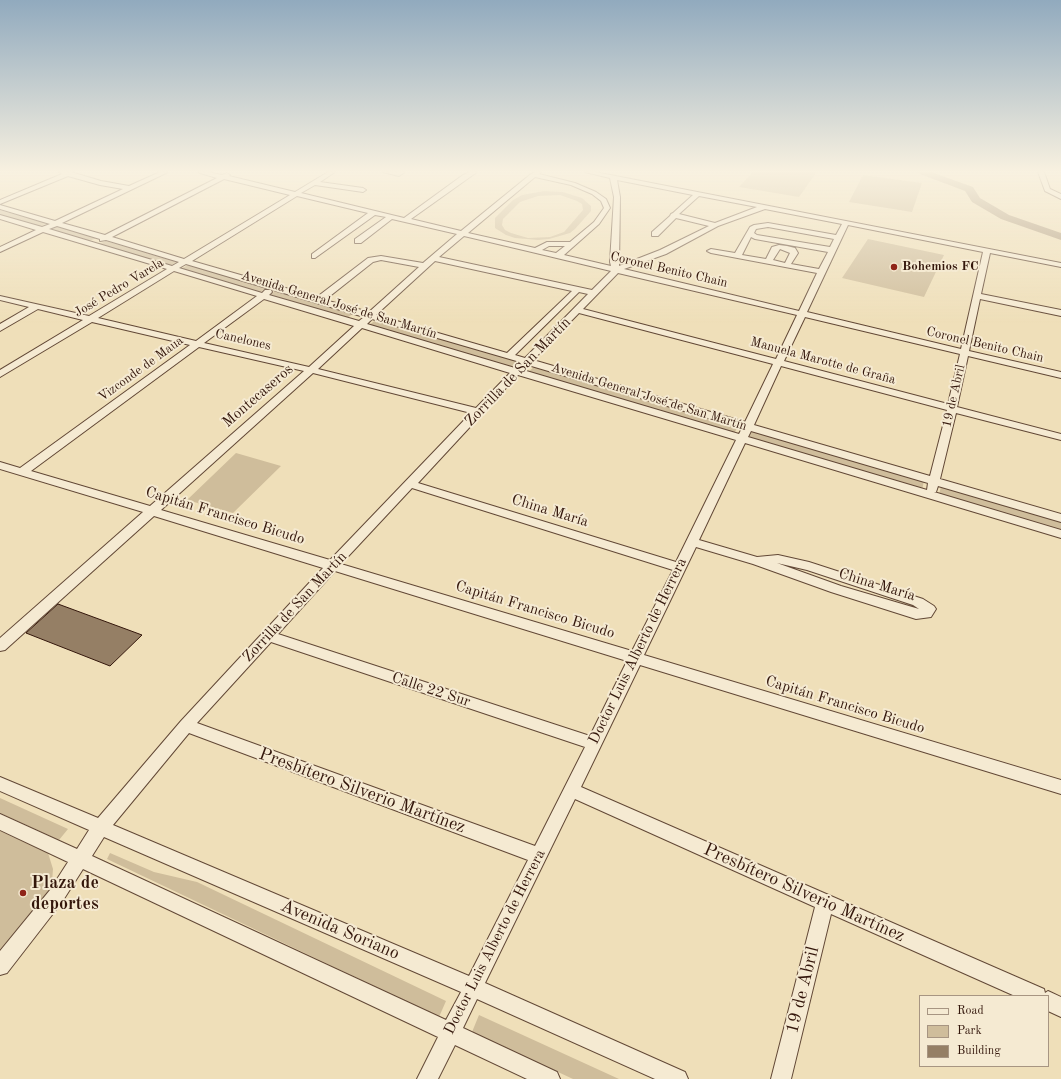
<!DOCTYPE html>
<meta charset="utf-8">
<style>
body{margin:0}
#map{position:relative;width:1061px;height:1079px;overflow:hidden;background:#efdfb9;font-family:"Old Standard TT",serif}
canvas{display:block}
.legend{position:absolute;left:919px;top:995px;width:130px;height:72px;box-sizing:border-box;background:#f5ead2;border:1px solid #a79582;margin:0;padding:5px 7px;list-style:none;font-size:12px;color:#33160b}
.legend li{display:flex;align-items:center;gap:8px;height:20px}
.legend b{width:20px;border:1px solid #a79582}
</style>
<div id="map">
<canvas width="1061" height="1079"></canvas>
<ul class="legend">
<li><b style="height:5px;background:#f5ead2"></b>Road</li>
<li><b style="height:11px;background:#cfbd9b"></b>Park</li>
<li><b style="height:11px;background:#957f65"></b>Building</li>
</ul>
</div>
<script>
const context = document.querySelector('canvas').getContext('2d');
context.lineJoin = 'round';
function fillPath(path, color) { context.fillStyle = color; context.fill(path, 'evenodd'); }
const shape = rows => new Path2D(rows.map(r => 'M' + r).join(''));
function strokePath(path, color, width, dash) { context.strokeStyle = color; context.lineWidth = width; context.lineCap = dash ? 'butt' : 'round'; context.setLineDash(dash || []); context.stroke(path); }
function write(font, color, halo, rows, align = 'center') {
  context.font = font + ' "Old Standard TT",serif'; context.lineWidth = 4; context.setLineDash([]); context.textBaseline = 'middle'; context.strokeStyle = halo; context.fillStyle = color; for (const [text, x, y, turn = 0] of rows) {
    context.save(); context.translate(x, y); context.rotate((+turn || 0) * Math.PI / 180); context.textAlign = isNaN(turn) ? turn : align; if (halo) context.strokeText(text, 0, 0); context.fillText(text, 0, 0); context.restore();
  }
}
fillPath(shape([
 [753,172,817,172,799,197,739,187],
 [863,175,922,183,912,212,849,202],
 [544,191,563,192,582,198,591,206,591,211,575,229,570,233,549,239,538,240,515,238,506,235,495,228,495,218,513,200,522,195],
 [560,195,577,201,582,204,583,210,564,232,550,237,528,238,511,233,505,230,502,225,503,219,520,202,538,196],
 [0,210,47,223,39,227,0,215],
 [55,226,97,238,89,241,47,230],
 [868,239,944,255,924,297,842,278],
 [106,241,177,262,170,266,98,244],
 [188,265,267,288,260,292,180,269],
 [276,291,354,313,347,318,268,295],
 [376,320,518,361,511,367,369,325],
 [534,367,738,426,734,434,528,372],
 [752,431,924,481,922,490,749,438],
 [236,453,281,466,233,513,187,500],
 [941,486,1061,521,1061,531,939,495],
 [0,798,68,829,59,840,0,813],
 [0,831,48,853,53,869,52,882,41,905,0,953],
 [110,853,154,872,197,882,446,1001,439,1017,107,859],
 [479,1015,619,1079,573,1079,472,1032]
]), '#cfbd9b');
fillPath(shape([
 [918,172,931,172,973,187,980,198,1009,215,1061,233,1061,240,1001,219,972,202,965,191,920,174,918,172]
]), '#af9b7e');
const building = shape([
 [58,604,142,635,110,666,26,633,58,604]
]);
fillPath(building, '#957f65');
strokePath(building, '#33160b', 1);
const minor = shape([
 [59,172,71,172,101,181,129,186,160,172,167,172,166,173,62,223,105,235,217,178,200,173,199,172,208,172,222,175,227,173,230,175,229,176,295,192,328,172,335,172,320,182,363,188,366,190,363,192,315,185,301,193,404,218,463,175,470,172,477,172,411,219,461,231,531,174,535,172,541,172,539,174,575,183,596,192,606,199,610,208,599,224,564,255,611,266,610,262,614,197,610,178,585,172,595,172,1061,263,1061,267,990,253,981,294,1061,310,1061,316,980,299,969,351,1061,372,1061,378,968,356,957,407,1061,434,1061,440,956,413,940,479,1061,514,1061,522,938,486,936,492,934,492,1061,530,1061,538,745,443,699,540,757,557,778,555,809,562,923,599,934,606,936,609,931,617,916,619,831,592,753,564,696,547,644,655,1061,780,1061,794,640,665,581,787,1044,989,1045,993,1048,991,1061,997,1061,1017,1048,1011,1048,996,1015,996,831,914,791,1079,771,1079,815,907,575,799,485,983,685,1072,688,1079,655,1079,477,999,463,1028,557,1072,560,1079,527,1079,455,1045,438,1079,417,1079,438,1037,83,869,62,902,7,973,0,975,0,951,50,890,68,862,0,830,0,814,77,849,89,830,0,791,0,777,98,818,181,721,323,568,154,516,5,650,0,651,0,638,143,512,0,469,0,462,20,468,190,345,92,322,0,377,0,370,83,320,38,309,0,331,0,324,29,307,0,300,0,296,89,316,167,269,43,232,0,252,0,247,36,230,0,219,0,215,42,227,50,224,0,209,0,205,55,221,123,189,100,185,68,176,0,204,0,200,62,174,59,172],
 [535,177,571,185,592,194,601,201,604,208,594,222,570,242,547,242,535,248,468,233,535,177],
 [224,179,290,195,184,259,112,237,224,179],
 [617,180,693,195,673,213,671,214,670,216,652,232,652,236,658,236,676,218,709,226,660,250,619,266,620,197,617,180],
 [297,196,368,213,312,254,312,258,315,258,375,215,386,217,355,239,355,243,361,243,392,219,457,234,423,263,381,256,368,258,317,297,192,261,297,196],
 [699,196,757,207,715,223,679,214,699,196],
 [765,209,842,224,836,235,768,223,754,225,750,227,735,253,711,249,707,251,711,253,817,273,799,311,624,269,666,254,718,226,765,209],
 [848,225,983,252,961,349,807,312,848,225],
 [57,226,100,239,100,241,106,240,179,262,172,266,49,229,57,226],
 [768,227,834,239,830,247,757,235,754,233,756,229,768,227],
 [464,236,536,253,611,271,592,290,439,257,464,236],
 [751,237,755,239,828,252,819,269,791,264,798,253,795,248,787,246,779,245,772,247,766,259,742,255,751,237],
 [549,246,565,246,556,253,542,250,549,246],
 [780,249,790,253,785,263,773,260,780,249],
 [381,260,419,267,369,312,325,300,373,262,381,260],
 [435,261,572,291,507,353,376,315,435,261],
 [186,264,364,317,359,321,269,295,272,292,271,290,265,290,262,293,179,268,186,264],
 [174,271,257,296,196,341,98,318,174,271],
 [618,273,797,315,776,359,583,309,618,273],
 [579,292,588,294,525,358,515,355,579,292],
 [264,299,354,326,309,367,204,343,264,299],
 [579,313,773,364,745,422,533,360,579,313],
 [805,317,960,354,948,404,784,361,805,317],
 [372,319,520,362,515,368,367,324,372,319],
 [362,328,510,373,476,408,318,369,362,328],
 [199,347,304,371,150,506,31,471,199,347],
 [528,365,742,428,739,434,523,370,528,365],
 [781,366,947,410,930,476,754,425,781,366],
 [313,373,471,413,330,560,161,510,313,373],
 [518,375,736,440,676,562,418,483,518,375],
 [751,431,928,483,927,490,748,437,751,431],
 [412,488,673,570,632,651,341,564,412,488],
 [777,563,807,570,913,605,919,609,841,586,777,563],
 [335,571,627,661,590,736,278,634,335,571],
 [271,642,585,747,535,846,197,723,271,642],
 [189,733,528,860,469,976,113,825,189,733],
 [104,837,461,992,446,1020,92,856,104,837],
 [383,172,405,172,399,176,383,172],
 [1038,172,1044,172,1050,189,1061,194,1061,199,1045,191,1038,172]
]);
strokePath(minor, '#624836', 2);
fillPath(minor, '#f5ead2');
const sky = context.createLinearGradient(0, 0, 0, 323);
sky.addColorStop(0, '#91aabe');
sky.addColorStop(0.53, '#f8f1e0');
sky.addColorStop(1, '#f8f1e000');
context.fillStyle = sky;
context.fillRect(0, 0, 1061, 323);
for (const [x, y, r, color] of [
 [894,267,4,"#8f2418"],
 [23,893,4,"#8f2418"]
]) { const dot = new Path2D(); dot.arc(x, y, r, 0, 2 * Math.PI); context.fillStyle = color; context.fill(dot); strokePath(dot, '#f5ead2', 1.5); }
write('bold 13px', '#33160b', '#f5ead2', [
 ["Bohemios FC",902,267]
], 'left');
write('13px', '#33160b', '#f5ead2', [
 ["Coronel Benito Chain",669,270,13],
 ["José Pedro Varela",119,288,-31],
 ["Avenida General José de San Martín",339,305,17],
 ["Canelones",243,340,13],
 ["Coronel Benito Chain",985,345,13],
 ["Manuela Marotte de Graña",823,361,15],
 ["Vizconde de Maua",141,369,-36],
 ["19 de Abril",954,396,-77],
 ["Avenida General José de San Martín",649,397,17]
]);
write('15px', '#33160b', '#f5ead2', [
 ["Zorrilla de San Martín",518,372,-46],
 ["Montecaseros",258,396,-41],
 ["China María",550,511,17],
 ["Capitán Francisco Bicudo",225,516,17],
 ["China María",877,585,17],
 ["Zorrilla de San Martín",295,607,-47],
 ["Capitán Francisco Bicudo",535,610,17],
 ["Doctor Luis Alberto de Herrera",638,651,-64],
 ["Calle 22 Sur",431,690,18],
 ["Capitán Francisco Bicudo",845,705,17],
 ["Doctor Luis Alberto de Herrera",495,942,-63]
]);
write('18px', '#33160b', '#f5ead2', [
 ["Presbítero Silverio Martínez",362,791,20],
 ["Presbítero Silverio Martínez",804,893,24],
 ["Avenida Soriano",340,930,23],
 ["19 de Abril",803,990,-76]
]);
write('bold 18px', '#33160b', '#f5ead2', [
 ["Plaza de",31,883],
 ["deportes",31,904]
], 'left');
</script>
